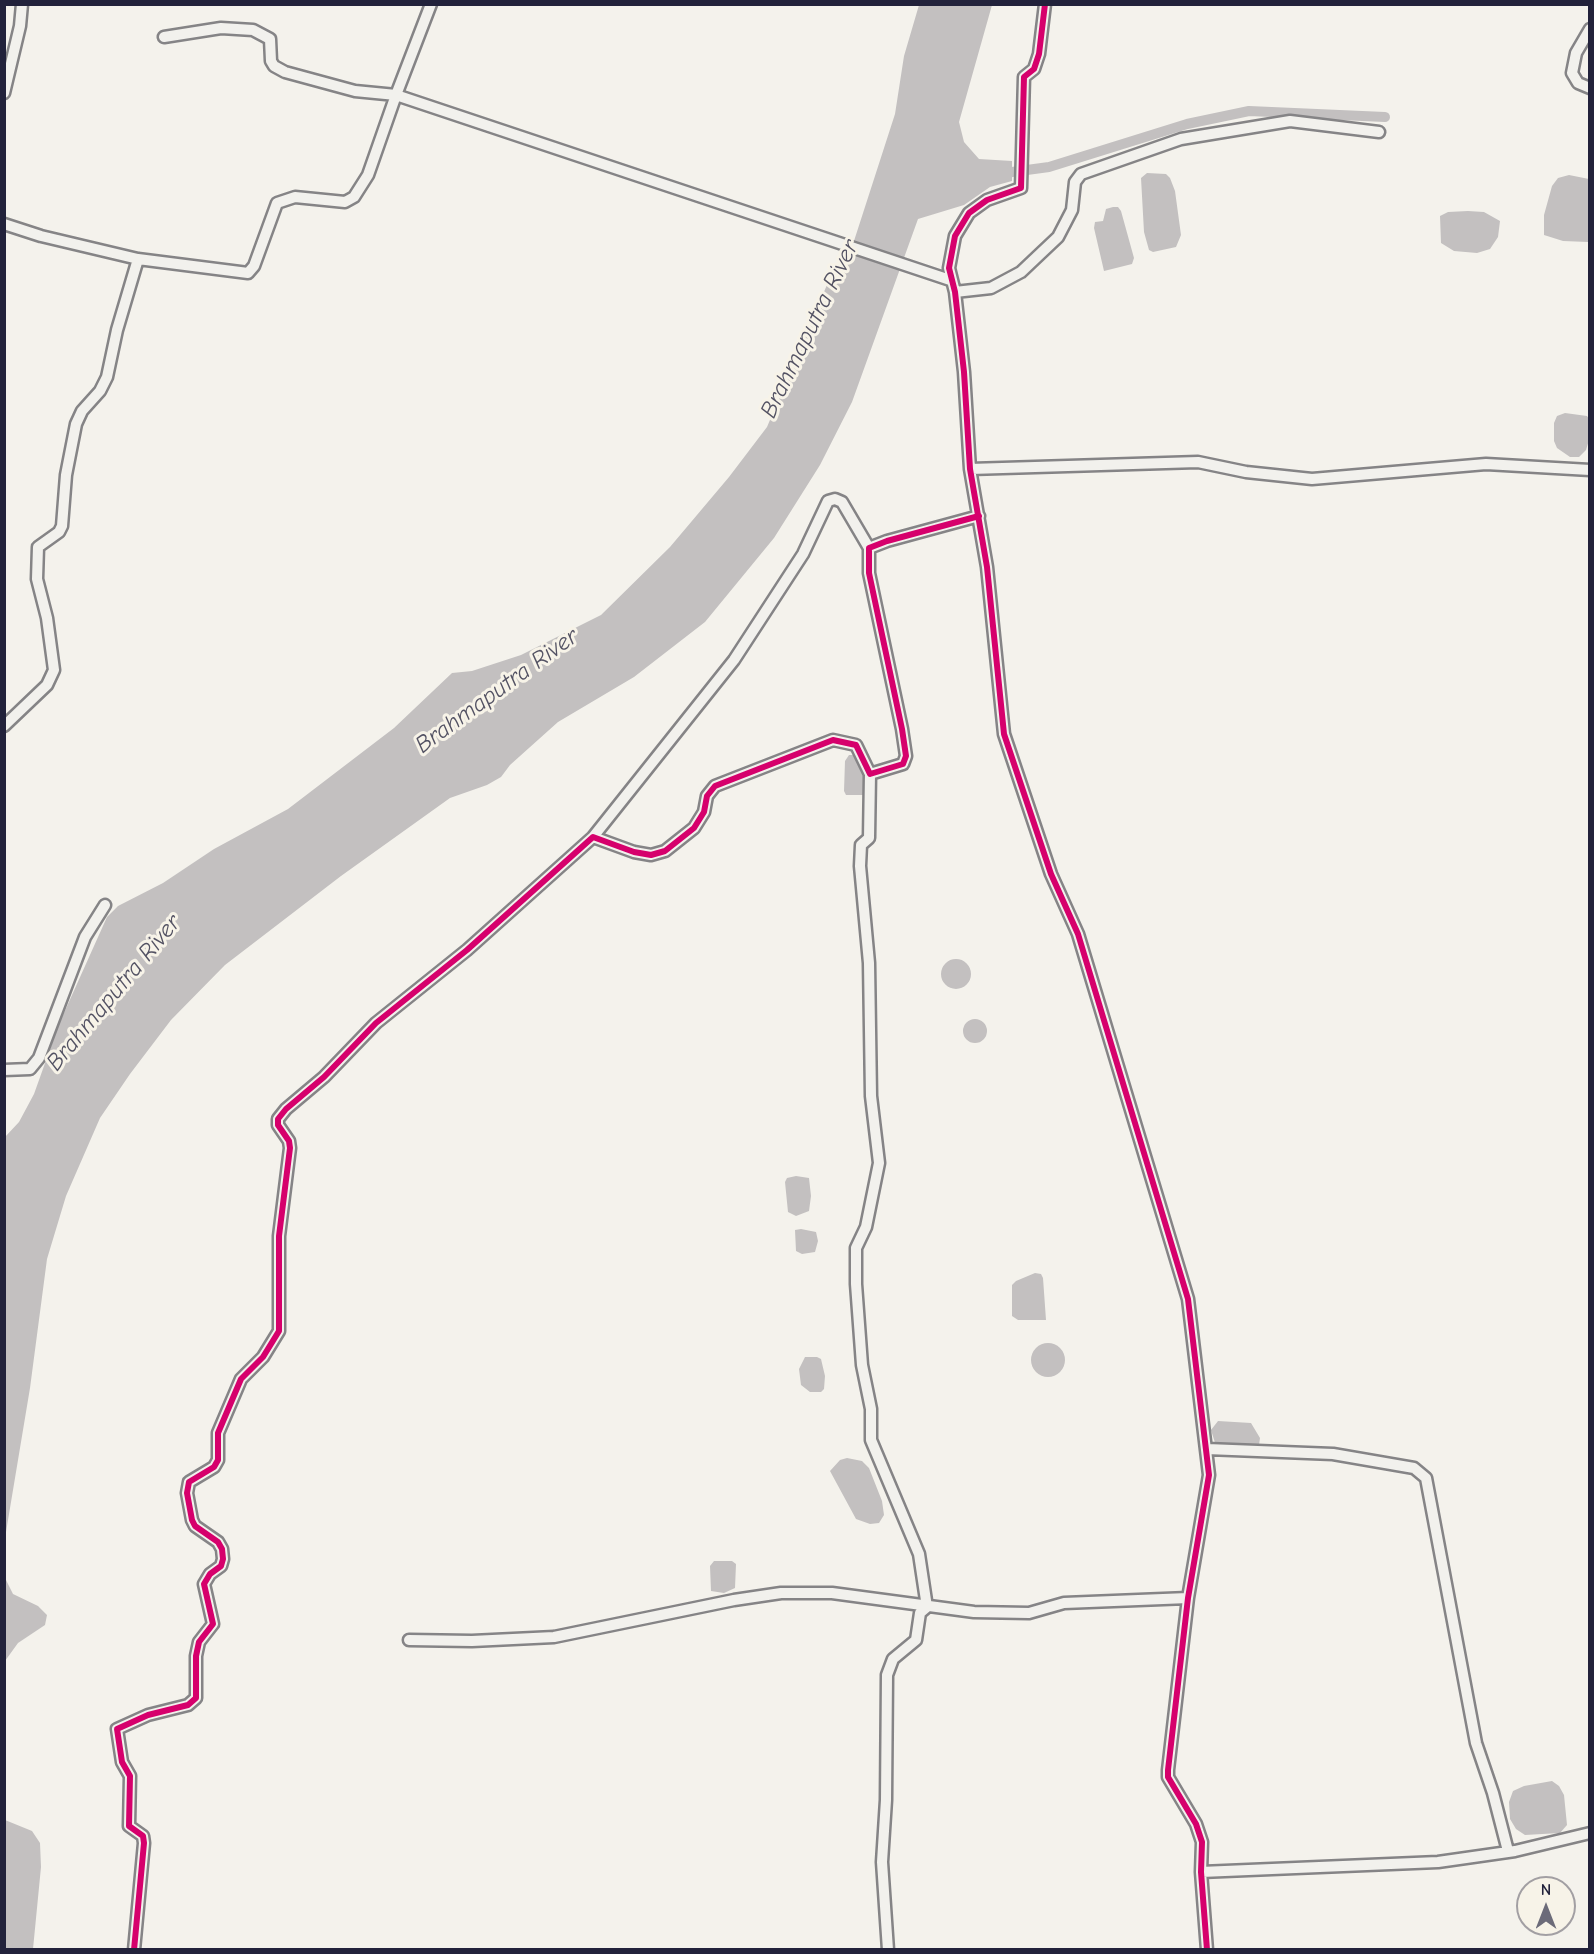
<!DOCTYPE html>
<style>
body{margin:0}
#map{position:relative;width:1594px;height:1954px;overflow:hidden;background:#f4f2ec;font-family:"Comic Neue",sans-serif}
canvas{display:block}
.frame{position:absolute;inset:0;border:6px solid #22223b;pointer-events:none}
.north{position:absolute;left:1516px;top:1876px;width:60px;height:60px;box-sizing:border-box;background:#f7f3e8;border:2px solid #a29fa3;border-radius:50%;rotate:0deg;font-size:16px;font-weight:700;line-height:24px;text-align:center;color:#22223b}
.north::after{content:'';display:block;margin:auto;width:21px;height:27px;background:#6c6b79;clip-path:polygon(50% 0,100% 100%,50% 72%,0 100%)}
</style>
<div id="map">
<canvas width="1594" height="1954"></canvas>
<div class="frame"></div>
<div class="north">N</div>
</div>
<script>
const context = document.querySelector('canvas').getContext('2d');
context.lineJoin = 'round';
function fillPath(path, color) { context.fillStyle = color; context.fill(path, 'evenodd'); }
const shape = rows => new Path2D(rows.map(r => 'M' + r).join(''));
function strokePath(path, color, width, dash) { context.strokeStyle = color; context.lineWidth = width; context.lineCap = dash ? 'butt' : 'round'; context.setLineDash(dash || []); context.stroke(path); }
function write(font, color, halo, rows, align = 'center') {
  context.font = font + ' "Comic Neue",sans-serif'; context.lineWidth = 6; context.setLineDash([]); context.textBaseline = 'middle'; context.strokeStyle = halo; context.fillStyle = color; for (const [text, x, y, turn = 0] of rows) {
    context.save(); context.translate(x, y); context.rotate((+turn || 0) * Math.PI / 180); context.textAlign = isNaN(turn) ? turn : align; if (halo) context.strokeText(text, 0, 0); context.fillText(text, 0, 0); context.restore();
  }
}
fillPath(shape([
 [919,5,992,5,959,122,964,142,979,159,1012,161,1012,181,990,187,964,205,918,219,852,402,820,465,774,538,705,622,634,677,558,722,510,765,501,777,487,785,450,798,341,876,225,965,171,1020,130,1074,100,1118,66,1196,47,1259,30,1388,5,1538,5,1137,19,1122,34,1094,59,1024,107,917,118,906,163,883,214,849,288,809,394,728,452,673,472,671,521,655,601,615,670,547,729,477,767,427,829,280,843,275,895,114,904,56],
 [1147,173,1166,174,1170,178,1175,191,1181,235,1176,247,1153,252,1149,250,1144,232,1141,178],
 [1569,175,1589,179,1588,242,1563,241,1544,235,1544,215,1552,186,1558,178],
 [1113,207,1118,207,1121,211,1134,258,1132,264,1104,271,1094,228,1095,222,1103,221,1106,209],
 [1468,211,1484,212,1500,221,1498,237,1490,249,1477,253,1454,251,1441,243,1440,216,1448,212],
 [1565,413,1587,416,1589,419,1589,440,1586,450,1579,457,1570,457,1557,448,1554,441,1554,423,1557,416],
 [849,755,858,755,866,771,864,795,846,795,844,791,845,761],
 '941 974a15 15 0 1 1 30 0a15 15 0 1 1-30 0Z',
 '963 1031a12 12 0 1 1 24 0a12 12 0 1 1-24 0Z',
 [796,1176,809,1178,811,1196,809,1211,796,1216,788,1212,785,1182,787,1178],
 [801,1229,816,1232,818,1241,815,1252,802,1254,796,1251,795,1230],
 [1035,1273,1041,1274,1043,1278,1046,1320,1018,1320,1012,1316,1012,1285,1016,1281],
 '1031 1360a17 17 0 1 1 34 0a17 17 0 1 1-34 0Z',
 [805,1357,817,1357,821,1359,825,1376,824,1389,821,1392,810,1392,801,1385,799,1369],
 [1218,1421,1251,1423,1260,1438,1259,1445,1216,1446,1211,1430],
 [847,1458,862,1461,869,1468,882,1501,884,1515,879,1523,870,1524,856,1519,830,1471,840,1460],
 [714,1561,732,1561,736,1564,735,1588,724,1593,711,1591,710,1566],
 [5,1578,13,1594,38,1606,47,1615,45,1625,18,1643,5,1661],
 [1552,1781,1559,1786,1564,1795,1567,1825,1560,1833,1525,1835,1516,1829,1510,1819,1509,1802,1513,1791,1524,1786],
 [5,1820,32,1831,40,1843,41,1867,33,1949,5,1949]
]), '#c3c0c0');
strokePath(shape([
 [1000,177,1012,172,1049,167,1187,124,1249,111,1385,117]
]), '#c3c0c0', 10);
const minor = shape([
 [1045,4,1039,54,1034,69,1024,77,1021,188,987,200,969,213,955,236,949,268,955,292,964,372,970,469,987,567,1004,734,1051,874,1078,934,1188,1299,1209,1475,1188,1598,1168,1770,1168,1777,1196,1824,1202,1842,1201,1872,1207,1950],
 [1590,29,1576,53,1572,73,1578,83,1590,88],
 [164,37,221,28,253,30,270,39,271,61,274,66,285,72,355,91,396,95,431,4],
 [4,93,20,26,22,4],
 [4,224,41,236,138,259,248,273,254,266,277,203,295,197,345,202,354,197,368,175,396,95,950,280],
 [955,292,991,288,1021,272,1040,254,1058,237,1072,210,1075,182,1081,174,1181,139,1290,121,1379,132],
 [970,469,1198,462,1246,472,1312,479,1486,464,1590,470],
 [4,726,47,685,54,670,47,618,37,579,38,547,59,532,62,526,66,475,76,424,82,411,100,391,107,377,117,330,138,259],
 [870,774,869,838,861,845,860,866,869,963,871,1096,879,1163,866,1227,856,1248,856,1284,862,1365,871,1409,871,1440,919,1554,927,1607,920,1613,916,1640,893,1659,887,1675,886,1800,882,1862,888,1950],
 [593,837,734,660,803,554,828,501,835,499,842,502,869,548],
 [4,1070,30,1069,39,1058,85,937,105,905],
 [1207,1449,1333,1454,1414,1468,1426,1478,1476,1743,1493,1793,1508,1851],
 [409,1640,472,1641,554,1637,734,1600,781,1593,832,1593,974,1612,1029,1613,1064,1603,1188,1598],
 [1201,1872,1438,1862,1515,1851,1590,1833],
 [134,1950,144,1843,143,1836,129,1826,130,1776,122,1762,117,1729,148,1715,188,1705,196,1698,196,1656,199,1642,213,1624,204,1584,210,1574,221,1566,223,1559,222,1549,218,1542,195,1526,192,1520,187,1493,189,1482,214,1467,218,1460,218,1433,241,1379,263,1357,279,1331,279,1236,290,1148,289,1141,278,1125,278,1119,286,1109,324,1077,376,1023,467,950,593,837,634,852,651,855,665,851,694,828,704,812,707,796,715,786,833,740,856,745,870,774,903,764,906,756,902,729,869,573,869,548,887,541,979,516]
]);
strokePath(minor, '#858486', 15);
strokePath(minor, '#f2f1ed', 10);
strokePath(shape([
 [1045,4,1039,54,1034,69,1024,77,1021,188,987,200,969,213,955,236,949,268,955,292,964,372,970,469,987,567,1004,734,1051,874,1078,934,1188,1299,1209,1475,1188,1598,1168,1770,1168,1777,1196,1824,1202,1842,1201,1872,1207,1950],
 [134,1950,144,1843,143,1836,129,1826,130,1776,122,1762,117,1729,148,1715,188,1705,196,1698,196,1656,199,1642,213,1624,204,1584,210,1574,221,1566,223,1559,222,1549,218,1542,195,1526,192,1520,187,1493,189,1482,214,1467,218,1460,218,1433,241,1379,263,1357,279,1331,279,1236,290,1148,289,1141,278,1125,278,1119,286,1109,324,1077,376,1023,467,950,593,837,634,852,651,855,665,851,694,828,704,812,707,796,715,786,833,740,856,745,870,774,903,764,906,756,902,729,869,573,869,548,887,541,979,516]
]), '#d6006c', 6);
write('italic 24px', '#535263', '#f7f3e8', [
 ["Brahmaputra River",810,329,-64],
 ["Brahmaputra River",497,691,-36],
 ["Brahmaputra River",114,993,-50]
]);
</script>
